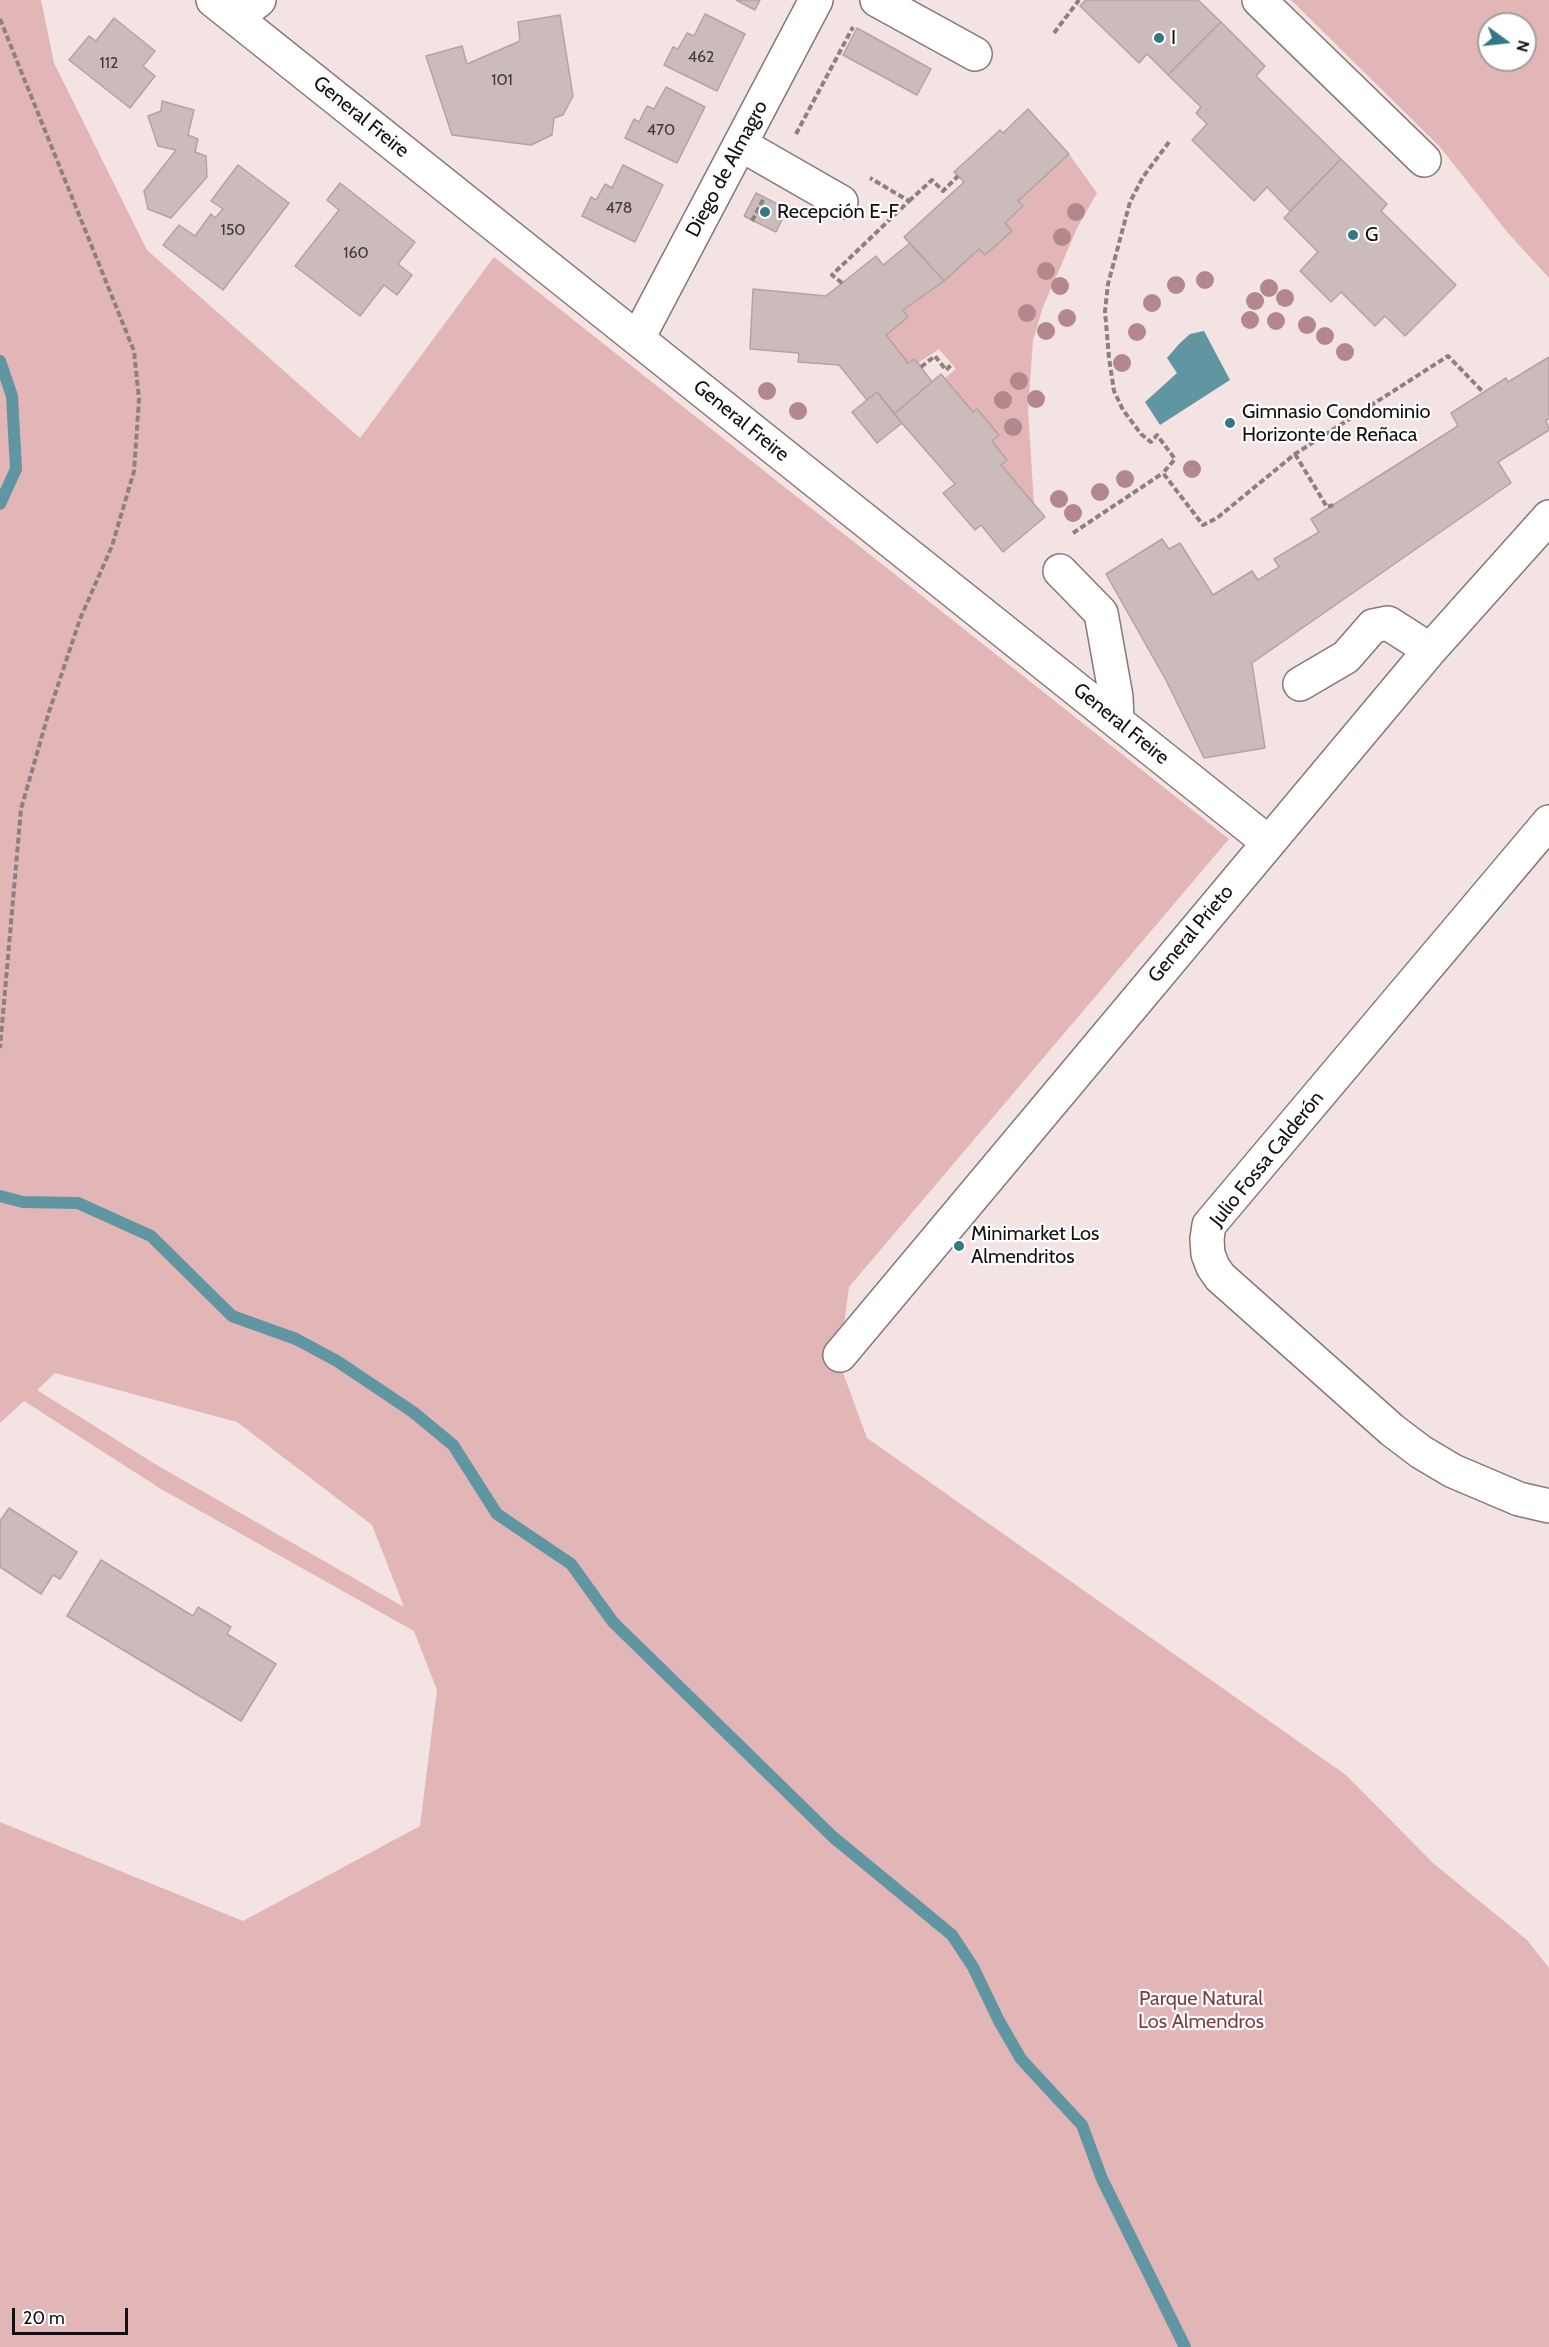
<!DOCTYPE html>
<meta charset="utf-8">
<style>
body{margin:0}
#map{position:relative;width:1549px;height:2347px;overflow:hidden;background:#f4e3e3;font-family:Cabin,sans-serif}
canvas{display:block}
.north{position:absolute;left:1477px;top:12px;width:60px;height:60px;box-sizing:border-box;background:#fff;border:2px solid #a19f9f;border-radius:50%;rotate:105deg;font-size:16px;font-weight:700;line-height:24px;text-align:center;color:#150f10}
.north::after{content:'';display:block;margin:auto;width:21px;height:27px;background:#347887;clip-path:polygon(50% 0,100% 100%,50% 72%,0 100%)}
.scale{position:absolute;left:12px;top:2308px;width:116px;height:27px;box-sizing:border-box;border:3px solid #150f10;border-top:0;padding-left:8px;font-size:18px;line-height:21px;white-space:nowrap;color:#150f10;-webkit-text-stroke:4px #fff;paint-order:stroke}
</style>
<div id="map">
<canvas width="1549" height="2347"></canvas>
<div class="north">N</div>
<div class="scale">20 m</div>
</div>
<script>
const context = document.querySelector('canvas').getContext('2d');
context.lineJoin = 'round';
function fillPath(path, color) { context.fillStyle = color; context.fill(path, 'evenodd'); }
const shape = rows => new Path2D(rows.map(r => 'M' + r).join(''));
function strokePath(path, color, width, dash) { context.strokeStyle = color; context.lineWidth = width; context.lineCap = dash ? 'butt' : 'round'; context.setLineDash(dash || []); context.stroke(path); }
function write(font, color, halo, rows, align = 'center') {
  context.font = font + ' Cabin,sans-serif'; context.lineWidth = 4.5; context.setLineDash([]); context.textBaseline = 'middle'; context.strokeStyle = halo; context.fillStyle = color; for (const [text, x, y, turn = 0] of rows) {
    context.save(); context.translate(x, y); context.rotate((+turn || 0) * Math.PI / 180); context.textAlign = isNaN(turn) ? turn : align; if (halo) context.strokeText(text, 0, 0); context.fillText(text, 0, 0); context.restore();
  }
}
fillPath(shape([
 [0,0,41,0,54,63,147,250,360,438,494,257,1229,839,849,1287,840,1355,842,1370,867,1438,1346,1775,1433,1863,1527,1940,1549,1968,1549,2347,0,2347,0,1822,243,1921,420,1826,437,1690,414,1631,161,1489,24,1401,0,1423],
 [55,1373,237,1422,372,1525,404,1607,155,1464,37,1390],
 [1291,0,1549,0,1549,278,1508,233,1440,147],
 [1489,24,1525,24,1525,60,1489,60],
 [1069,154,1097,193,1078,226,1043,307,1033,340,1028,410,1034,504,1001,465,1006,460,992,441,999,435,977,409,973,412,945,378,956,369,939,349,918,363,913,359,908,363,886,335,908,317,903,310,944,281,979,249,985,255,1012,231,1005,223,1023,207,1018,201]
]), '#e2b5b7');
fillPath(shape([
 [1204,331,1230,380,1160,425,1145,402,1177,373,1167,358,1179,344,1190,334]
]), '#6095a2');
strokePath(shape([
 [0,361,12,396,16,469,0,504],
 [0,1196,23,1202,78,1203,151,1236,232,1316,296,1339,337,1361,413,1412,453,1445,497,1514,571,1564,613,1622,833,1837,952,1935,973,1967,999,2021,1021,2059,1082,2125,1102,2179,1185,2347]
]), '#6095a2', 12);
const building = shape([
 [736,0,760,0,755,10,736,0],
 [1086,0,1198,0,1221,22,1168,75,1147,54,1139,63,1080,6,1086,0],
 [705,14,745,34,717,91,664,65,673,47,678,49,687,33,694,36,705,14],
 [560,15,573,96,563,115,554,118,552,135,531,145,452,135,426,56,462,46,467,64,520,41,518,22,560,15],
 [114,18,155,51,143,66,155,76,130,108,69,60,89,36,96,41,114,18],
 [1221,22,1265,66,1256,76,1341,159,1290,211,1267,187,1254,201,1192,140,1207,124,1196,113,1201,107,1168,75,1221,22],
 [857,28,931,69,917,95,843,55,857,28],
 [666,87,705,107,677,163,625,138,634,119,639,122,647,106,654,109,666,87],
 [162,101,194,110,188,135,198,139,195,152,206,156,207,177,171,218,148,209,144,191,176,150,158,146,148,116,161,111,162,101],
 [1028,109,1069,154,1018,201,1023,206,1005,223,1012,231,985,255,979,249,944,281,904,237,964,182,954,172,1000,130,1003,133,1028,109],
 [1341,159,1387,204,1381,211,1456,285,1405,336,1385,316,1375,326,1341,292,1331,302,1300,271,1318,252,1284,218,1341,159],
 [238,165,289,203,223,290,163,245,179,225,195,236,211,214,215,218,223,209,211,201,238,165],
 [623,165,663,185,635,242,582,216,591,197,596,200,605,184,612,188,623,165],
 [340,183,415,242,398,264,412,275,397,295,384,285,360,316,295,266,339,210,327,200,340,183],
 [756,193,787,209,776,232,744,216,756,193],
 [910,243,944,281,903,310,908,317,886,335,908,363,914,359,918,363,932,382,894,414,877,392,867,400,839,365,798,362,799,353,750,349,753,289,826,296,876,256,883,265,910,243],
 [1549,357,1549,419,1546,420,1549,430,1498,462,1511,483,1252,663,1265,748,1204,758,1167,682,1106,574,1162,539,1169,549,1180,543,1213,595,1252,571,1258,580,1279,567,1274,559,1319,532,1311,519,1458,426,1451,413,1506,378,1508,382,1549,357],
 [941,374,973,412,977,409,999,435,992,441,1007,460,1001,465,1045,517,1003,552,981,525,975,530,943,493,955,484,894,414,941,374],
 [877,392,902,423,877,443,852,412,877,392],
 [9,1508,77,1552,60,1579,53,1575,41,1594,0,1567,0,1521,9,1508],
 [101,1560,193,1616,198,1607,231,1627,227,1634,276,1664,241,1721,67,1616,101,1560]
]);
fillPath(building, '#cbbbbb');
strokePath(building, '#b3a3a4', 1.5);
const minor = shape([
 [213,0,1268,842],
 [877,0,975,54],
 [1259,0,1424,160],
 [236,18,259,0],
 [740,144,841,202],
 [638,338,816,0],
 [1060,571,1101,613,1116,697,1117,720],
 [1300,684,1346,657,1373,626,1388,623,1430,650],
 [1549,822,1209,1225,1207,1239,1208,1254,1213,1267,1220,1277,1392,1430,1421,1452,1453,1471,1519,1499,1549,1506],
 [840,1355,1430,650,1549,517]
]);
strokePath(minor, '#867778', 36);
strokePath(shape([
 [0,19,134,351,139,399,134,471,112,546,80,619,48,715,21,809,0,1048],
 [1054,33,1079,0],
 [796,134,853,27],
 [1169,142,1143,177,1130,202,1108,284,1105,311,1109,358,1114,391,1123,410,1141,434,1151,442,1157,435,1175,459,1163,473,1203,525,1217,518,1295,454,1448,356,1483,392],
 [909,201,932,180,943,191,958,176],
 [752,221,764,198],
 [842,283,832,275,909,201,870,178],
 [921,367,935,356,946,370,952,364],
 [1295,454,1327,507,1333,505],
 [1073,533,1163,473]
]), '#8c8080', 4, [6, 3]);
strokePath(minor, '#fff', 33);
context.fillStyle = '#b3888c';
for (const [x, y] of [
 [1076,212],
 [1062,237],
 [1046,271],
 [1205,280],
 [1176,285],
 [1060,286],
 [1269,288],
 [1285,298],
 [1255,301],
 [1152,303],
 [1027,313],
 [1067,318],
 [1250,320],
 [1276,321],
 [1307,325],
 [1046,331],
 [1137,332],
 [1325,336],
 [1345,352],
 [1122,363],
 [1019,381],
 [767,391],
 [1036,399],
 [1003,400],
 [798,411],
 [1013,427],
 [1192,469],
 [1125,479],
 [1100,492],
 [1059,499],
 [1073,513]
]) { context.beginPath(); context.arc(x, y, 9, 0, 2 * Math.PI); context.fill(); }
for (const [x, y, r, color] of [
 [1159,38,6,"#347887"],
 [765,212,6,"#347887"],
 [1353,235,6,"#347887"],
 [1230,423,6,"#347887"],
 [959,1246,6,"#347887"]
]) { const dot = new Path2D(); dot.arc(x, y, r, 0, 2 * Math.PI); context.fillStyle = color; context.fill(dot); strokePath(dot, '#fff', 2); }
write('16px', '#423a3b', null, [
 ["462",701,57],
 ["112",109,63],
 ["101",502,80],
 ["470",661,130],
 ["478",619,208],
 ["150",233,230],
 ["160",356,253]
]);
write('20px', '#150f10', '#fff', [
 ["I",1171,38],
 ["Recepción E-F",777,212],
 ["G",1365,235],
 ["Gimnasio Condominio",1242,412],
 ["Horizonte de Reñaca",1242,435],
 ["Minimarket Los",971,1234],
 ["Almendritos",971,1257]
], 'left');
write('20px', '#150f10', '#fff', [
 ["General Freire",361,117,39],
 ["Diego de Almagro",727,169,-62],
 ["General Freire",741,421,39],
 ["General Freire",1121,724,39],
 ["General Prieto",1191,934,-50],
 ["Julio Fossa Calderón",1267,1159,-51]
]);
write('20px', '#7e3e44', '#fff', [
 ["Parque Natural",1201,1999],
 ["Los Almendros",1201,2022]
]);
</script>
